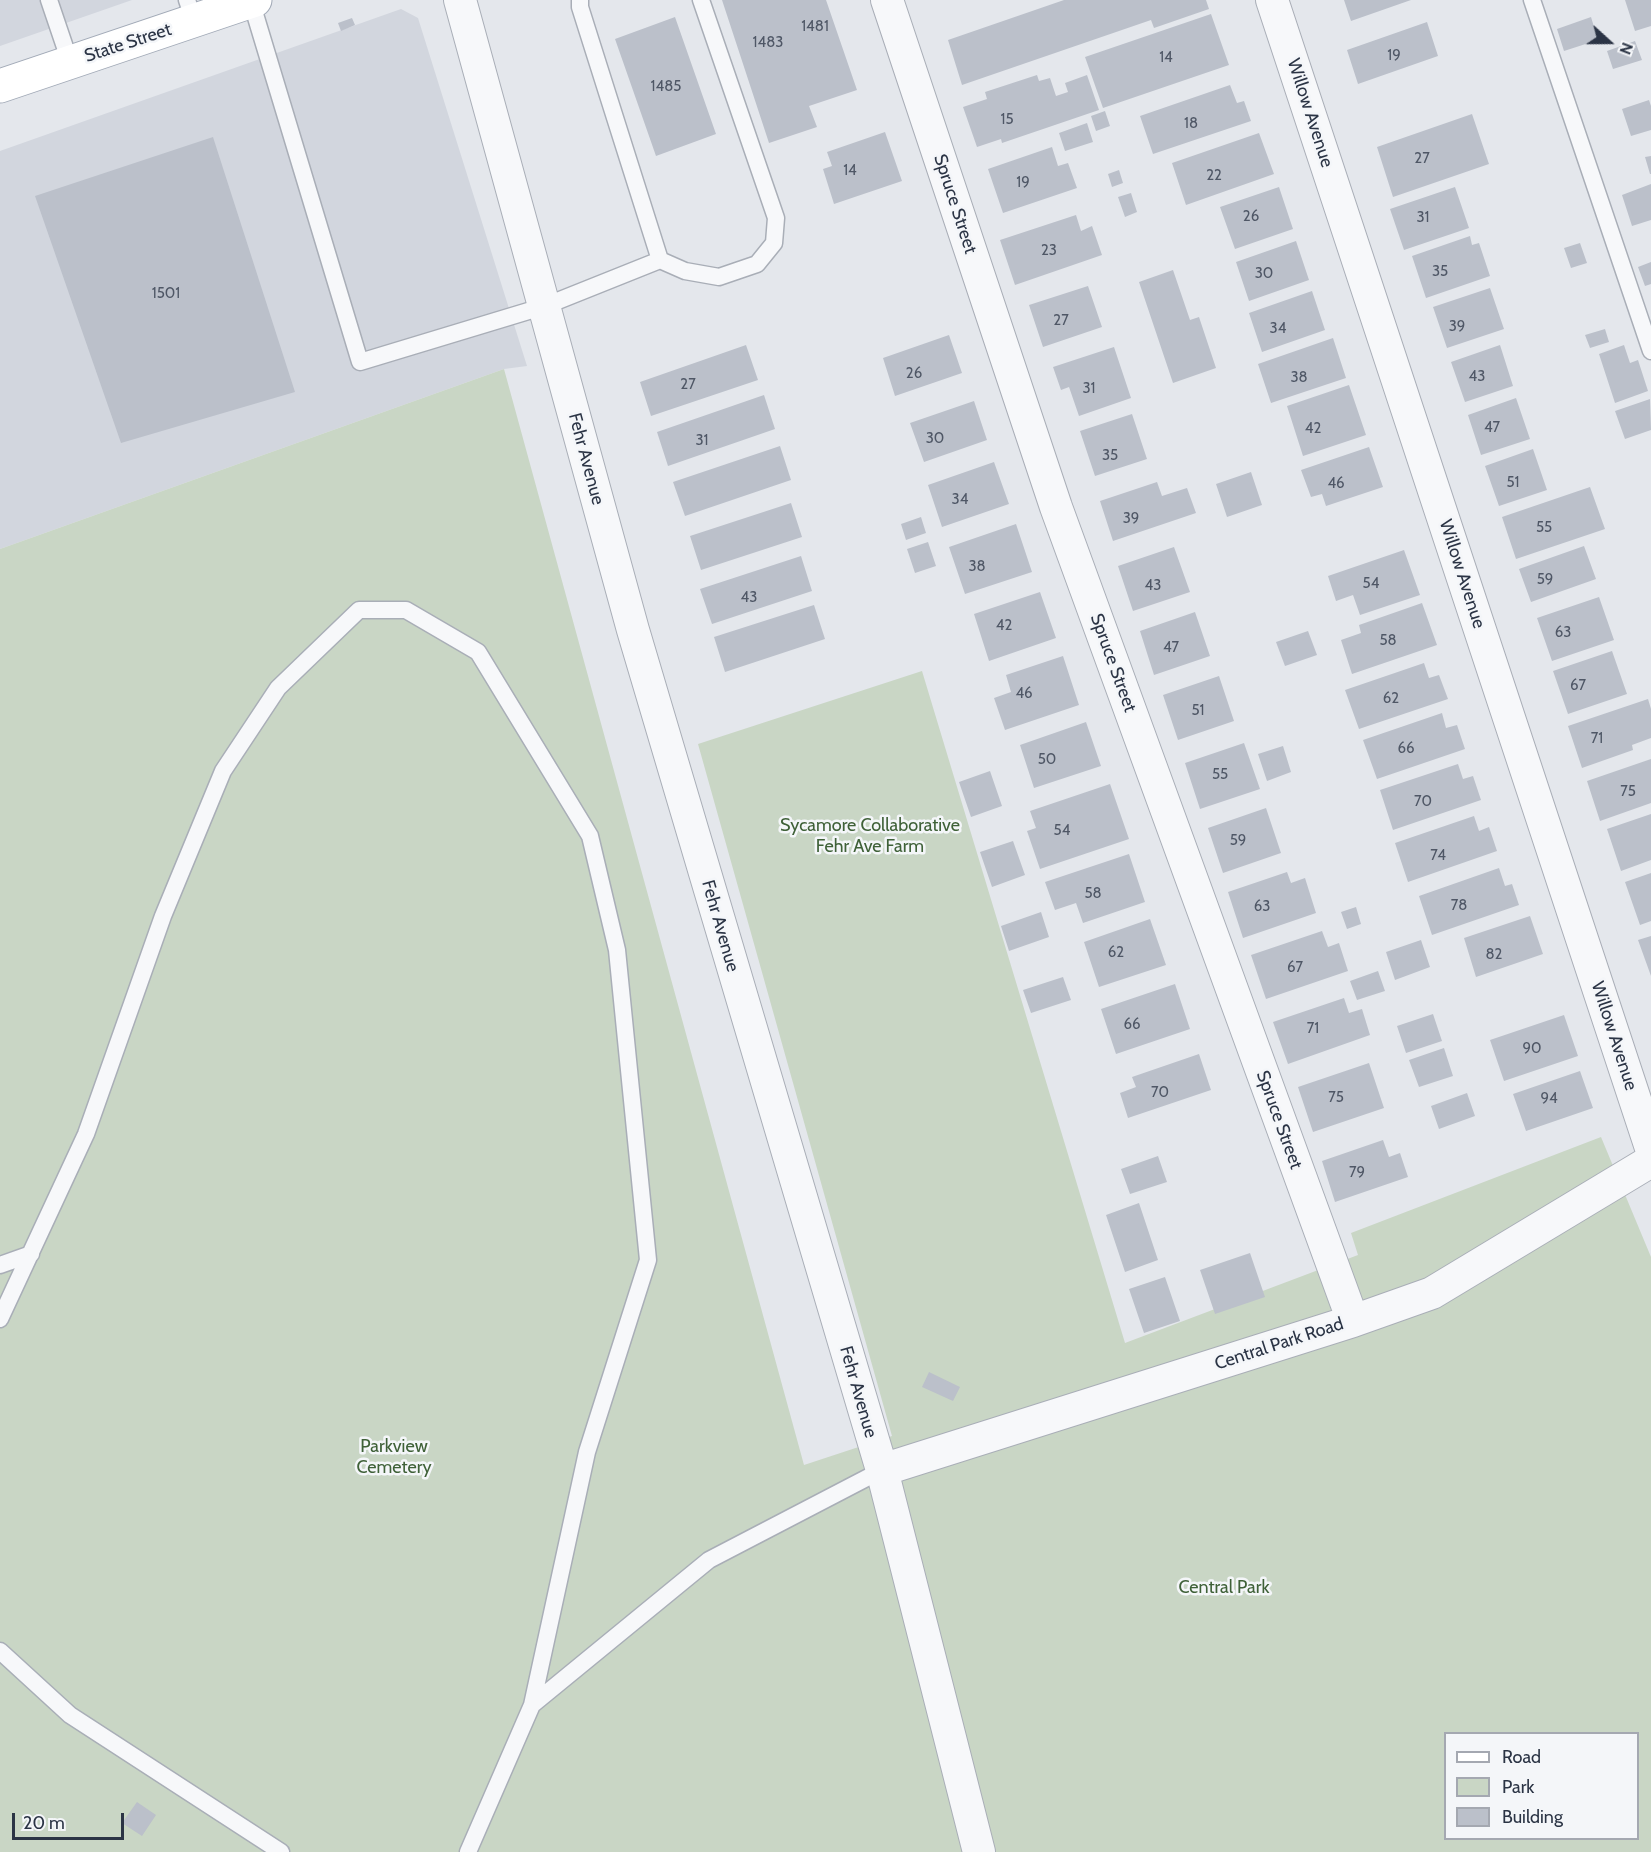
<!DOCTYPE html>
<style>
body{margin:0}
#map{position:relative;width:1651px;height:1852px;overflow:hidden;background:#e4e7ec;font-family:Cabin,sans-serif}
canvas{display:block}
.legend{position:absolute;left:1444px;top:1732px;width:195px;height:108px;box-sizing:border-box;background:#f4f6f9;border:2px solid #a4a8b1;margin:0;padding:8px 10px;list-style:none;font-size:18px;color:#2b3445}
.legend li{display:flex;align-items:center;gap:12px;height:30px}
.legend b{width:30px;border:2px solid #a4a8b1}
.north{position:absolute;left:1579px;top:12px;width:60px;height:60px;-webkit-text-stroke:4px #f4f6f9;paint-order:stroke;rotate:111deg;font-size:16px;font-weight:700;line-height:24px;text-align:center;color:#2b3445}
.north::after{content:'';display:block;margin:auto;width:21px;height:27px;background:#2b3445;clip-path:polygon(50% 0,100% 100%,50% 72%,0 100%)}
.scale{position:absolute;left:12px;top:1813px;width:112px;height:27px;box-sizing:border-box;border:3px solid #2b3445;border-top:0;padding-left:8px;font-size:18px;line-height:21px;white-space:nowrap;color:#2b3445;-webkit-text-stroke:4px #f4f6f9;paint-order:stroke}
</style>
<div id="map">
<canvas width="1651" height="1852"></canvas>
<ul class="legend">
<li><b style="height:8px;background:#fff"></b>Road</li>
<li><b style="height:16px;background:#c9d6c5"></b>Park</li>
<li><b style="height:16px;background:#bbc0ca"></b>Building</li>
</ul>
<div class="north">N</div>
<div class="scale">20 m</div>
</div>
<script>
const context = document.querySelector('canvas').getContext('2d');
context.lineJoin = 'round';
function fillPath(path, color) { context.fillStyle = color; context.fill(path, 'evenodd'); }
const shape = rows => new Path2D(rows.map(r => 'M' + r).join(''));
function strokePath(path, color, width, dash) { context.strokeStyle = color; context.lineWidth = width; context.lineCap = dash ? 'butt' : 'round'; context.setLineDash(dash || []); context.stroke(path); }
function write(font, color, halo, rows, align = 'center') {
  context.font = font + ' Cabin,sans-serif'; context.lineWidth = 5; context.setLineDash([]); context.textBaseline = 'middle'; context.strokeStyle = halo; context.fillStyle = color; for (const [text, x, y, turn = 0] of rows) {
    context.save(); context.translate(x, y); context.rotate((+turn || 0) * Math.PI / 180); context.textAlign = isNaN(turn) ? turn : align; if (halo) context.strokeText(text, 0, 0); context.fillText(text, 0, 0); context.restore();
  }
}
fillPath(shape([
 [0,0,132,0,0,46],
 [401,9,418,18,527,366,504,369,0,549,0,151]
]), '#d2d6de');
fillPath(shape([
 [504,369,804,1465,892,1436,698,744,922,671,1125,1343,1358,1255,1351,1233,1601,1137,1651,1257,1651,1852,0,1852,0,549],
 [1446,1734,1638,1734,1638,1838,1446,1838]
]), '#c9d6c5');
fillPath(shape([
 [722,0,826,0,857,90,809,106,817,127,769,143],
 [1064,0,1206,0,1209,9,1154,28,1151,20,962,85,948,40],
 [1344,0,1411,0,1351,21],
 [1625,0,1651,0,1651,26,1635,31],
 [1211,14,1229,65,1103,108,1085,57],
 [675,17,716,134,656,156,615,39],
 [1591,17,1598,40,1564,51,1557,29],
 [352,18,355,25,341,31,338,23],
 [1427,22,1438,56,1358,84,1347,50],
 [1635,41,1642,60,1613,69,1607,51],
 [1037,75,1039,81,1050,78,1056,96,1068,92,1065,83,1087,75,1099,110,1002,143,1001,139,977,147,963,107,987,99,985,92],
 [1230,85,1237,103,1244,101,1251,121,1153,154,1140,116],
 [1649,100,1651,106,1651,130,1631,136,1622,109],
 [1105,111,1110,126,1096,131,1091,116],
 [1472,114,1489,164,1393,197,1377,147],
 [1087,123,1093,142,1065,151,1059,133],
 [885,132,902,181,834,204,823,169,832,166,827,152],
 [1259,133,1274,174,1186,205,1172,163],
 [213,137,295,392,121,443,35,196],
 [1052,147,1058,166,1068,163,1077,188,1003,213,988,169],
 [1651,156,1651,174,1650,174,1645,157],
 [1119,170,1123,183,1112,187,1108,174],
 [1651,184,1651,220,1632,226,1622,195],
 [1279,187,1293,229,1235,249,1220,207],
 [1455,187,1469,228,1404,250,1390,209],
 [1131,193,1137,212,1125,217,1118,197],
 [1076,215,1081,231,1092,226,1102,255,1015,285,1000,240],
 [1470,236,1472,245,1479,243,1490,276,1426,298,1412,256],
 [1296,241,1309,280,1249,301,1236,262],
 [1580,243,1587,263,1571,268,1564,248],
 [1651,262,1651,284,1645,286,1638,267],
 [1173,270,1190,320,1199,317,1216,368,1173,383,1139,282],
 [1088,286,1102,327,1043,347,1029,305],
 [1490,288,1504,329,1447,348,1433,307],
 [1312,291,1325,330,1262,352,1249,313],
 [1605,329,1609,342,1590,348,1585,335],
 [949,335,962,373,895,396,883,358],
 [1333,338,1346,378,1271,403,1258,364],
 [746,345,758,380,651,416,640,382],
 [1500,345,1513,386,1465,402,1451,362],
 [1624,345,1630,363,1638,360,1648,391,1615,403,1599,354],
 [1114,347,1131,398,1079,416,1069,387,1061,390,1053,367],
 [1349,385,1366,435,1303,456,1287,406],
 [764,395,775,429,668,466,657,432],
 [1516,398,1530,439,1481,455,1468,415],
 [1650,399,1651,430,1625,439,1615,411],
 [974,401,987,440,924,462,910,423],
 [1132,414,1147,459,1095,476,1080,431],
 [780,446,791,480,685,516,673,482],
 [1369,447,1383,487,1326,506,1322,494,1311,497,1301,470],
 [1533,449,1547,490,1499,506,1485,466],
 [994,462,1009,504,942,527,928,485],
 [1251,472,1262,505,1227,517,1216,484],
 [1157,482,1162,496,1187,488,1196,513,1113,541,1100,501],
 [1590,487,1605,529,1516,559,1502,517],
 [791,503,802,537,701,570,690,536],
 [921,517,926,533,906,540,901,524],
 [1016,524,1032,572,965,594,949,547],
 [928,542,936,566,915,573,907,549],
 [1584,546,1596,579,1531,602,1519,569],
 [1174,547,1190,592,1133,611,1118,566],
 [1404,550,1420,595,1360,615,1353,595,1336,601,1328,576],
 [801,556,812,591,712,624,700,589],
 [1040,592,1056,638,989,661,974,614],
 [1599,597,1614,640,1552,661,1537,618],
 [1422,603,1437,645,1352,674,1341,640,1361,633,1359,625],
 [814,605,825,639,725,672,714,637],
 [1195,612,1210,656,1154,675,1140,631],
 [1308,631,1317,655,1285,666,1276,642],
 [1612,651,1627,694,1568,714,1553,671],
 [1063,656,1079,705,1005,730,994,698,1011,692,1006,675],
 [1424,663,1429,678,1439,675,1448,699,1359,729,1345,690],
 [1219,676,1234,721,1178,740,1163,695],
 [1648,699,1651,709,1651,738,1632,745,1633,750,1582,768,1568,726],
 [1442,713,1446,728,1457,725,1465,749,1377,779,1363,740],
 [1086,722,1101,766,1034,788,1020,745],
 [1244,743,1260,789,1200,809,1185,763],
 [1283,746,1291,772,1267,781,1258,754],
 [1651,759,1651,803,1600,821,1587,781],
 [1458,764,1463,779,1473,776,1481,800,1393,830,1380,790],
 [990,771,1002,806,971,817,959,782],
 [1110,784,1129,839,1040,869,1027,831,1036,828,1030,811],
 [1266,808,1281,853,1223,873,1208,828],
 [1651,814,1651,860,1621,871,1607,829],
 [1474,816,1479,831,1489,827,1497,851,1408,882,1395,843],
 [1013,841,1025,875,992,887,980,852],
 [1129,854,1145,902,1083,923,1076,903,1055,910,1045,882],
 [1499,868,1505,886,1512,884,1519,905,1432,935,1419,896],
 [1287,872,1291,883,1305,878,1316,913,1243,938,1228,892],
 [1651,873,1651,921,1640,925,1625,882],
 [1356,907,1361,924,1347,929,1341,912],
 [1041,912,1049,937,1009,951,1001,926],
 [1530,916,1543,954,1476,977,1464,938],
 [1150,919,1166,965,1099,987,1084,942],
 [1322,931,1328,947,1339,943,1348,971,1266,999,1251,955],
 [1651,936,1651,976,1638,940],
 [1421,940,1430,967,1395,980,1386,952],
 [1378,971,1385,991,1357,1000,1350,981],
 [1063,977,1071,1000,1031,1013,1023,990],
 [1175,984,1190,1029,1116,1054,1101,1009],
 [1344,998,1349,1013,1362,1009,1370,1035,1288,1064,1273,1022],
 [1433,1014,1442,1041,1406,1053,1397,1026],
 [1564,1015,1578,1056,1504,1081,1490,1040],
 [1444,1048,1453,1076,1419,1087,1409,1060],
 [1199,1054,1211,1090,1128,1118,1120,1093,1136,1087,1132,1077],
 [1369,1063,1384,1108,1313,1132,1298,1087],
 [1580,1071,1593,1108,1526,1131,1513,1094],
 [1467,1093,1475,1116,1439,1129,1431,1106],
 [1383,1140,1389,1157,1400,1153,1408,1177,1335,1202,1322,1161],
 [1158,1156,1167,1182,1130,1194,1121,1169],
 [1139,1203,1158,1260,1125,1272,1106,1215],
 [1250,1253,1265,1297,1215,1314,1200,1270],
 [1165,1277,1180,1321,1144,1333,1129,1289],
 [929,1372,960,1387,953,1401,922,1387],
 [137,1802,156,1815,142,1836,122,1823]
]), '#bbc0ca');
const service = shape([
 [49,0,70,62],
 [187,0,194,21],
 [580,0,580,7,660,260],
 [1532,0,1651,351],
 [251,1,360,362,545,306,660,260,685,271,719,277,757,264,774,243,776,218,701,0],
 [0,1265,31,1254],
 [0,1319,86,1134,163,916,223,771,278,688,359,610,406,610,478,652,590,836,617,950,648,1260,587,1452,532,1705],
 [0,1651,70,1715,281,1852],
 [468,1852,532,1705,709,1560,882,1470]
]);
const minor = shape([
 [460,0,633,630,882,1470,979,1852],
 [887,0,1056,507,1353,1321],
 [1272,0,1651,1148],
 [882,1470,1353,1321,1432,1293,1651,1161]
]);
const primary = shape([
 [0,86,255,0]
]);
strokePath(service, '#a9aeb7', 19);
strokePath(minor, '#a9aeb7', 34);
strokePath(primary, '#a3abb8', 35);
strokePath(service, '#f7f8fa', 16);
strokePath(minor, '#f7f8fa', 32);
strokePath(primary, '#fff', 33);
write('15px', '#4f5766', null, [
 ["1481",815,27],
 ["1483",768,43],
 ["19",1394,56],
 ["14",1166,58],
 ["1485",666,87],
 ["15",1007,120],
 ["18",1191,124],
 ["27",1422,159],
 ["14",850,171],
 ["22",1214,176],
 ["19",1023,183],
 ["26",1251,217],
 ["31",1423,218],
 ["23",1049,251],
 ["35",1440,272],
 ["30",1264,274],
 ["1501",166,294],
 ["27",1061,321],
 ["39",1457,327],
 ["34",1278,329],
 ["26",914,374],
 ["43",1477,377],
 ["38",1299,378],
 ["27",688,385],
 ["31",1089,389],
 ["47",1492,428],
 ["42",1313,429],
 ["30",935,439],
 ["31",702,441],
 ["35",1110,456],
 ["51",1513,483],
 ["46",1336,484],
 ["34",960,500],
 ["39",1131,519],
 ["55",1544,528],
 ["38",977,567],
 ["59",1545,580],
 ["54",1371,584],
 ["43",1153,586],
 ["43",749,598],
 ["42",1004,626],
 ["63",1563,633],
 ["58",1388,641],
 ["47",1171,648],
 ["67",1578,686],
 ["46",1024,694],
 ["62",1391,699],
 ["51",1198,711],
 ["71",1597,739],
 ["66",1406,749],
 ["50",1047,760],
 ["55",1220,775],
 ["75",1628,792],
 ["70",1423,802],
 ["54",1062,831],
 ["59",1238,841],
 ["74",1438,856],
 ["58",1093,894],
 ["78",1459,906],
 ["63",1262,907],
 ["62",1116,953],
 ["82",1494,955],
 ["67",1295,968],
 ["66",1132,1025],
 ["71",1313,1029],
 ["90",1532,1049],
 ["70",1160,1093],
 ["75",1336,1098],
 ["94",1549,1099],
 ["79",1357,1173]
]);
write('18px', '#2b3445', '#f4f6f9', [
 ["State Street",128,43,-18],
 ["Willow Avenue",1310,113,72],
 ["Spruce Street",955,204,72],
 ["Fehr Avenue",586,459,75],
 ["Willow Avenue",1462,574,72],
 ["Spruce Street",1113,663,70],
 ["Fehr Avenue",720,926,74],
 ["Willow Avenue",1614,1036,72],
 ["Spruce Street",1279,1120,70],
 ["Central Park Road",1279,1344,-18],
 ["Fehr Avenue",858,1392,74]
]);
write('18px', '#3f6138', '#f4f6f9', [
 ["Sycamore Collaborative",870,826],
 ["Fehr Ave Farm",870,847],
 ["Parkview",394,1447],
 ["Cemetery",394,1468],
 ["Central Park",1224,1588]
]);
</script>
